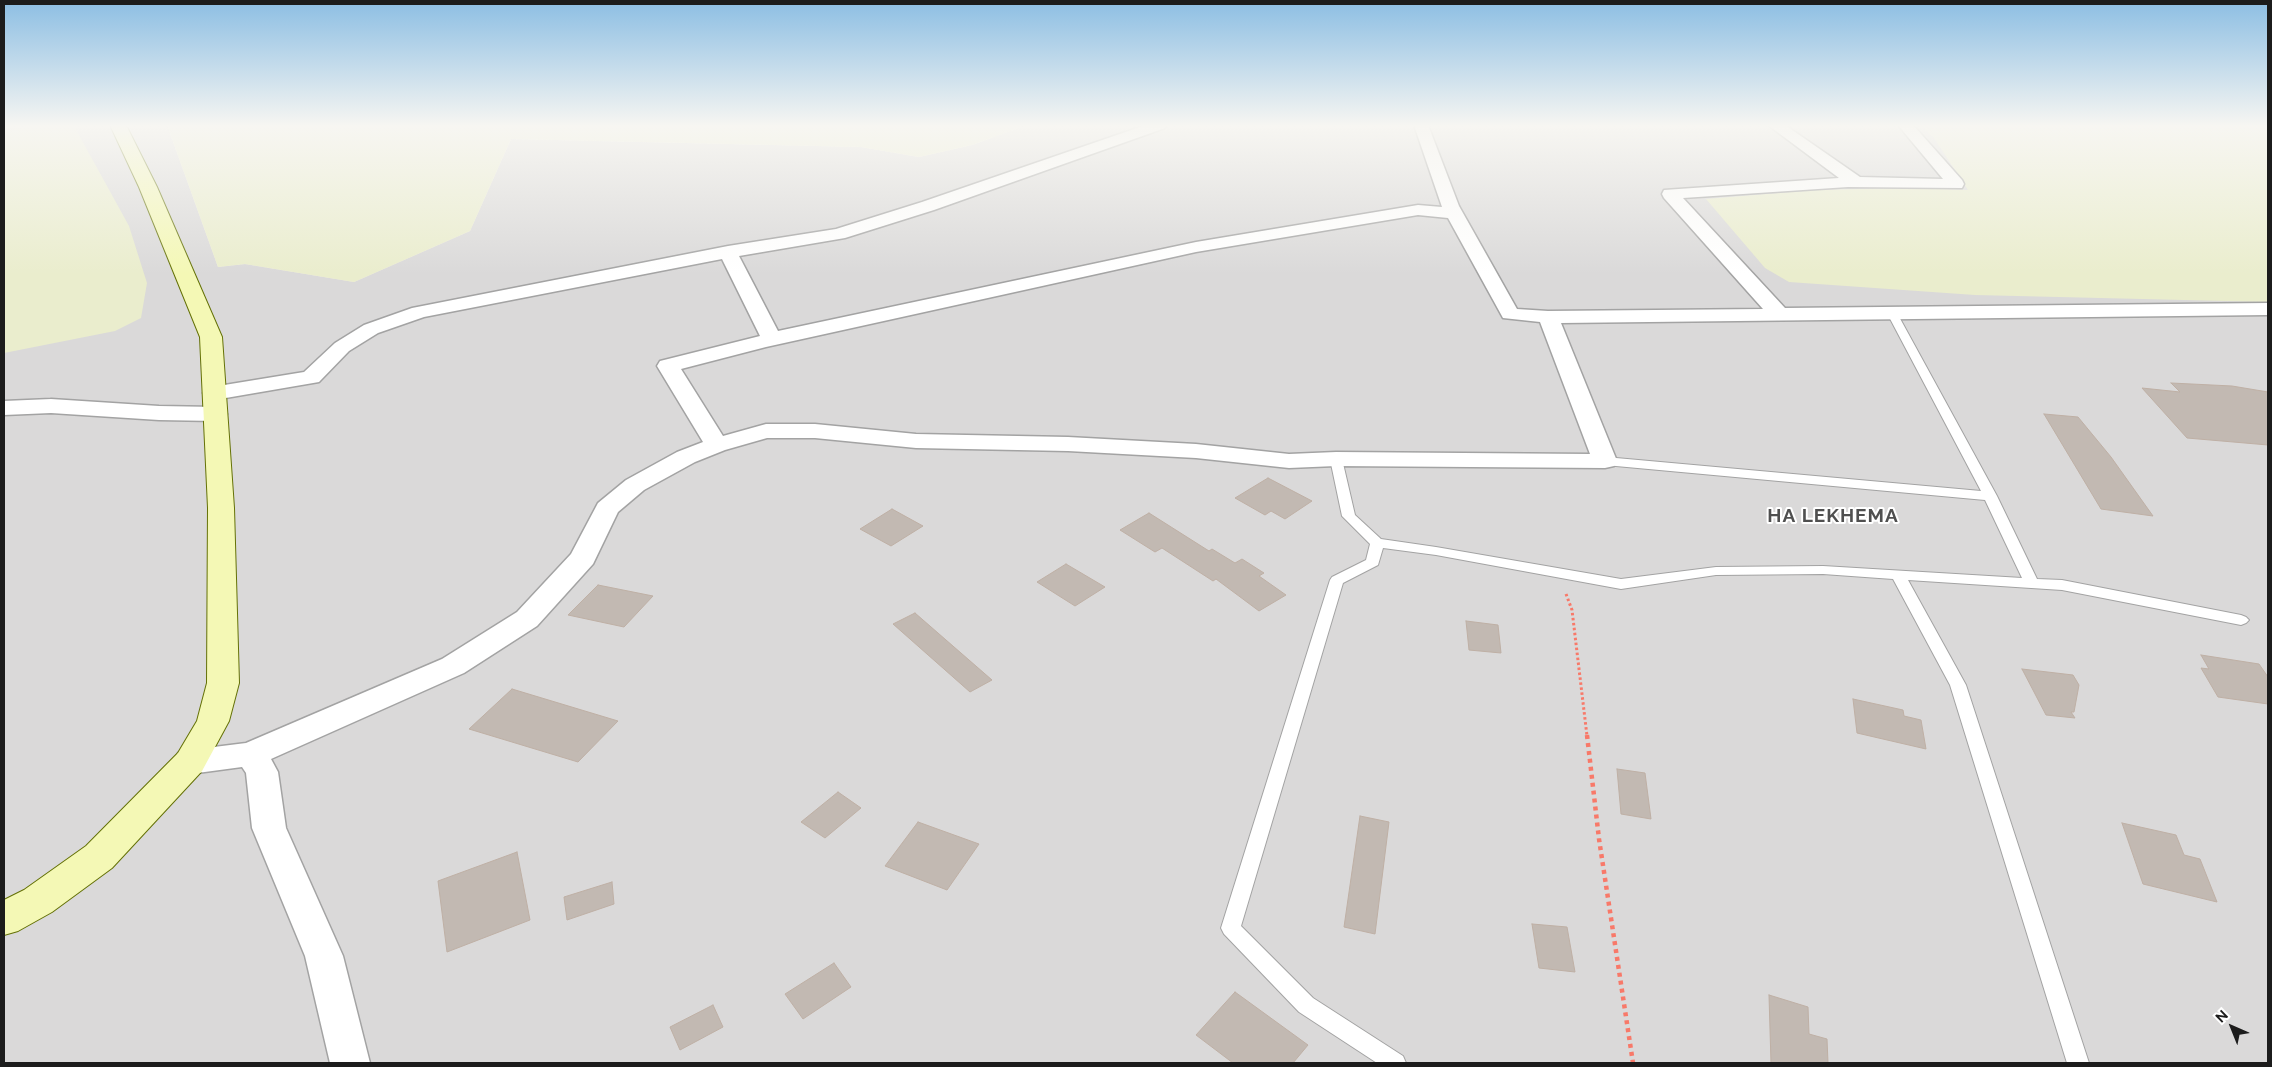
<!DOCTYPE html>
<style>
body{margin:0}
#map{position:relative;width:2272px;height:1067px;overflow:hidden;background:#eeeae2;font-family:Raleway,sans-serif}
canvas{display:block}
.frame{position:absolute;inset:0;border:5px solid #1c1c1c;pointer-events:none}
.north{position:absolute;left:2207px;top:1002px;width:50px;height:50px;-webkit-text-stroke:4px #fff;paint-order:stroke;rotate:316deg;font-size:14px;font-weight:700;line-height:20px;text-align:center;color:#1c1c1c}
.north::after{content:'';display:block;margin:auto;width:18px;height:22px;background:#1c1c1c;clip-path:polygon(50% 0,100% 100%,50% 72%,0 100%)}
</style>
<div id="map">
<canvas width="2272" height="1067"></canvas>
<div class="frame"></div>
<div class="north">N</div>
</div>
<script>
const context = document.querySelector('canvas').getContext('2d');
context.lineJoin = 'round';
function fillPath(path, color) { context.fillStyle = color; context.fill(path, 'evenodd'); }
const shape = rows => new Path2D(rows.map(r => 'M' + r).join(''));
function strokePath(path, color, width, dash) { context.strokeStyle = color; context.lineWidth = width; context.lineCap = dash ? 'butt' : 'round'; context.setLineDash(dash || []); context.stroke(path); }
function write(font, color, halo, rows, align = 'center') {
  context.font = font + ' Raleway,sans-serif'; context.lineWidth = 4; context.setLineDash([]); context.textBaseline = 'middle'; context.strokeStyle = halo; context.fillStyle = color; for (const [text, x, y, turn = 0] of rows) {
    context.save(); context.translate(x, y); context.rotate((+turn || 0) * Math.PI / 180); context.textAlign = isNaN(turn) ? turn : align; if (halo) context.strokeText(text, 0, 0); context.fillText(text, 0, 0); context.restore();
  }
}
fillPath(shape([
 [4,125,167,125,218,267,245,264,354,282,470,231,511,139,861,147,919,157,972,145,1027,125,2268,125,2268,1063,4,1063]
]), '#dad9d9');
fillPath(shape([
 [40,125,74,126,129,226,147,283,141,318,115,331,4,353,4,131],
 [167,125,1027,125,972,145,919,157,861,147,511,139,470,231,354,282,245,264,218,267],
 [1920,125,2268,125,2268,302,1975,295,1789,282,1765,268,1706,199,1815,190,1906,188,1968,190,1934,138]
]), '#eaedcd');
const building = shape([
 [2171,383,2232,386,2268,392,2268,445,2187,438,2142,388,2180,392,2171,383],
 [2044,414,2078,417,2111,457,2153,516,2101,509,2044,414],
 [1268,478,1312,501,1285,519,1271,511,1265,515,1235,498,1268,478],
 [892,509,923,526,891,546,860,529,892,509],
 [1149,513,1209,551,1212,549,1235,563,1242,559,1264,573,1259,576,1286,595,1259,611,1216,579,1213,581,1162,548,1155,552,1120,530,1149,513],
 [1066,564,1105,587,1075,606,1037,582,1066,564],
 [598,585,653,596,624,627,568,615,598,585],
 [915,613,992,680,970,692,893,624,915,613],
 [1466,621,1498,625,1501,653,1469,650,1466,621],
 [2201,655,2259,664,2268,677,2268,704,2218,697,2201,668,2209,669,2201,655],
 [2022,669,2073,675,2079,685,2074,712,2071,712,2075,718,2046,715,2022,669],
 [512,689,618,721,578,762,469,729,512,689],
 [1853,699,1903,710,1904,716,1921,720,1926,749,1857,733,1853,699],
 [1617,769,1645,773,1651,819,1621,814,1617,769],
 [838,792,861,808,825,838,801,822,838,792],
 [1360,816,1389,822,1375,934,1344,927,1360,816],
 [918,822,979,844,947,890,885,866,918,822],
 [2122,823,2176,835,2184,855,2200,859,2217,902,2143,884,2122,823],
 [517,852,530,920,447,952,438,881,517,852],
 [612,882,614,904,567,920,564,897,612,882],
 [1532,924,1567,927,1575,972,1539,968,1532,924],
 [834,963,851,987,803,1019,785,994,834,963],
 [1235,992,1308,1045,1293,1063,1233,1063,1196,1035,1235,992],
 [1769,995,1808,1007,1809,1034,1827,1039,1828,1063,1771,1063,1769,995],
 [713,1005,723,1027,680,1050,670,1027,713,1005]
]);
fillPath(building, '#c2b9b2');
strokePath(building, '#bfb0a5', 1);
const lane = shape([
 [1892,310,1897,313,1997,496,2037,579,2062,580,2241,615,2246,617,2249,620,2246,623,2241,625,2062,590,1908,580,1966,685,2089,1063,2067,1063,1950,685,1893,579,1823,574,1716,575,1621,589,1436,555,1383,548,1378,565,1343,583,1241,926,1313,998,1403,1056,1406,1063,1377,1063,1299,1012,1224,934,1221,928,1330,580,1332,577,1366,560,1370,544,1342,516,1330,459,1332,456,1340,456,1342,459,1355,515,1381,539,1436,547,1621,579,1716,567,1823,566,2022,578,1985,500,1605,465,1599,461,1605,457,1981,491,1887,313,1892,310]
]);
const street = shape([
 [1146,125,1167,125,1165,128,934,210,845,238,739,256,778,331,1196,242,1418,205,1442,207,1414,125,1428,125,1459,206,1517,309,1548,311,1763,309,1664,198,1662,194,1664,190,1839,178,1768,125,1785,125,1860,177,1943,179,1898,125,1913,125,1962,180,1964,184,1962,188,1848,187,1683,198,1785,308,2268,303,2268,315,1561,323,1617,461,1614,466,1605,468,1336,466,1289,468,1196,458,1068,451,916,448,815,438,767,438,725,450,695,462,644,490,618,512,593,564,537,626,464,673,271,759,278,772,286,828,343,956,370,1063,330,1063,305,956,252,828,246,773,242,767,190,774,178,771,174,762,178,753,190,750,246,743,442,659,517,612,571,554,598,503,626,480,677,452,703,442,657,366,660,361,760,336,722,259,424,317,378,333,349,351,319,382,214,400,206,398,203,393,206,388,304,372,335,343,364,325,412,308,728,246,836,229,922,202,1146,125],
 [1418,215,1448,218,1503,318,1540,322,1590,454,1336,452,1289,454,1196,444,1068,437,916,434,815,424,766,424,723,436,681,369,766,347,1196,252,1418,215],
 [51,399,159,406,216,407,224,409,227,414,224,419,216,421,159,420,51,413,4,415,4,401,51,399]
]);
const secondary = shape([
 [110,125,126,125,157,187,222,337,234,508,239,683,229,721,202,771,112,868,52,912,18,931,4,935,4,900,24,890,86,846,178,753,197,721,207,683,208,508,200,337,139,187,110,125]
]);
strokePath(lane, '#a3a3a3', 2);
strokePath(street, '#a3a3a3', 3);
strokePath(secondary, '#647106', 2);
strokePath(shape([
 [1566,594,1572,610,1587,736]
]), '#f87969', 3, [2.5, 2.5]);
strokePath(shape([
 [1587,735,1599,839,1633,1063]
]), '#f87969', 4.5, [4, 4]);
fillPath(lane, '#fff');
fillPath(street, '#fff');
fillPath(secondary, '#f4f8b5');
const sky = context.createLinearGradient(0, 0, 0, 274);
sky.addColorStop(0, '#8cbee3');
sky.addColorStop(0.46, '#f7f6f2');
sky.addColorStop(1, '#f7f6f200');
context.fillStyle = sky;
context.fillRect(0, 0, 2272, 274);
context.letterSpacing = '1px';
write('bold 19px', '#4f4f4f', '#fff', [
 ["HA LEKHEMA",1833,516]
]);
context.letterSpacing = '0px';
</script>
